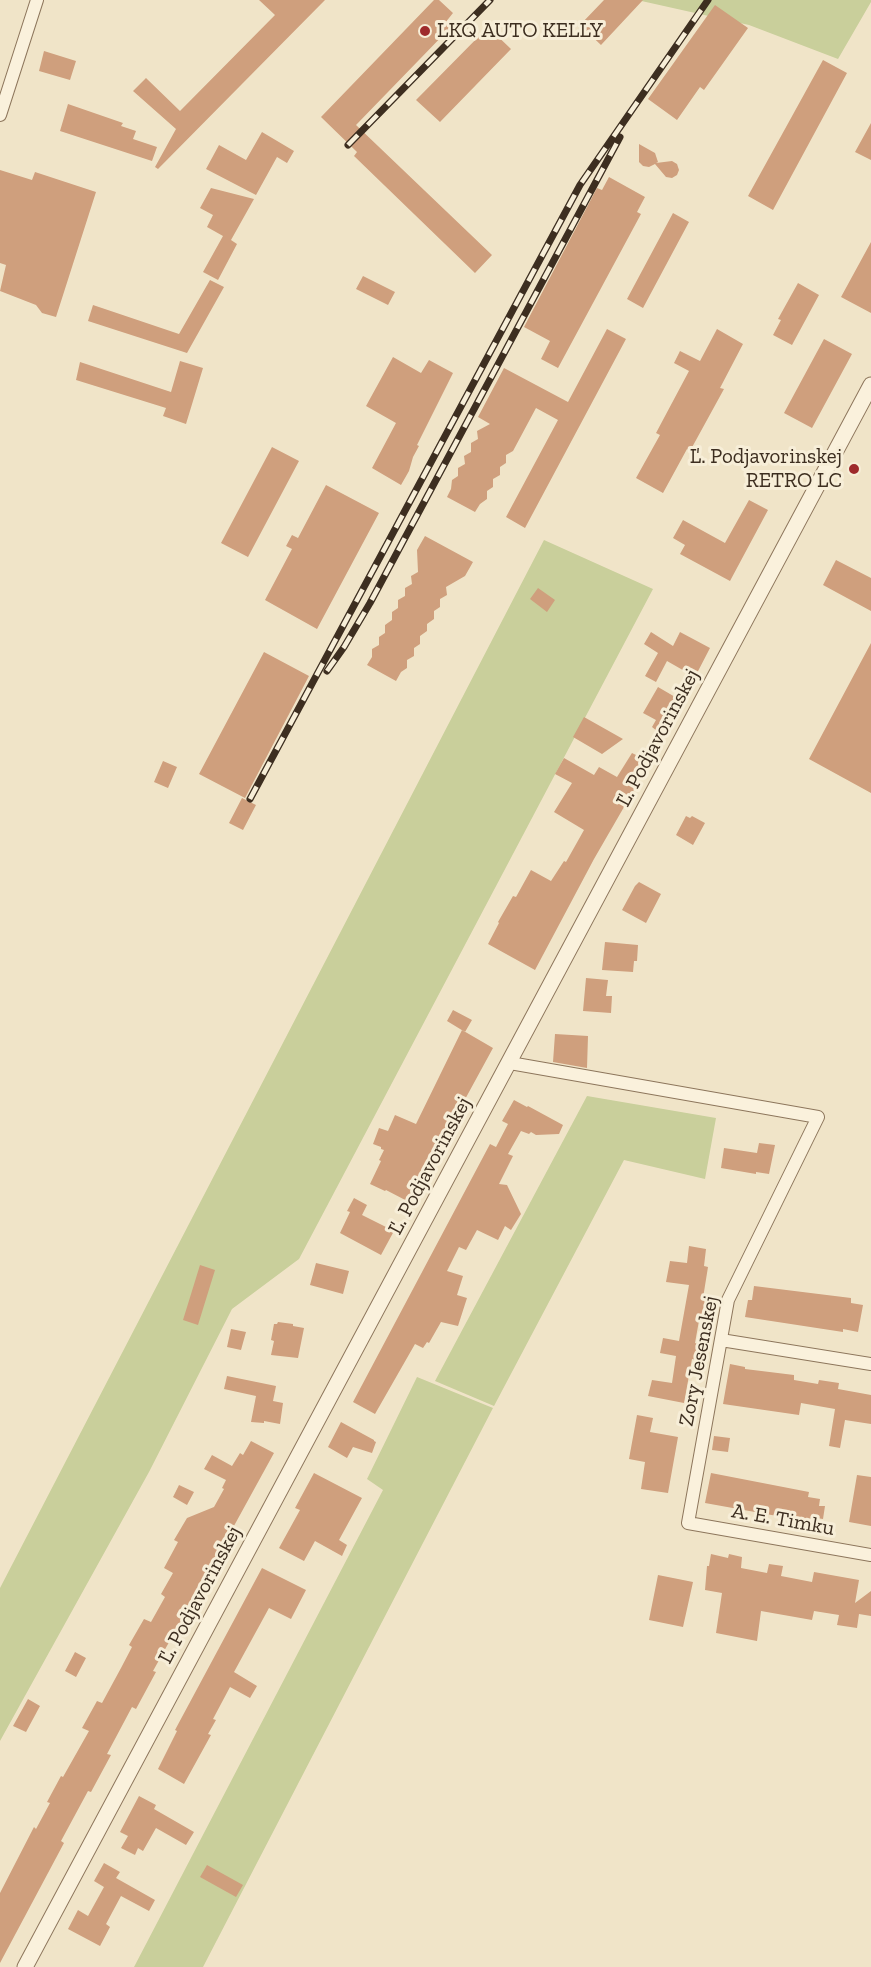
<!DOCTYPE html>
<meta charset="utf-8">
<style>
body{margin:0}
canvas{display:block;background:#f0e4c8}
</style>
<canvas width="871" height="1967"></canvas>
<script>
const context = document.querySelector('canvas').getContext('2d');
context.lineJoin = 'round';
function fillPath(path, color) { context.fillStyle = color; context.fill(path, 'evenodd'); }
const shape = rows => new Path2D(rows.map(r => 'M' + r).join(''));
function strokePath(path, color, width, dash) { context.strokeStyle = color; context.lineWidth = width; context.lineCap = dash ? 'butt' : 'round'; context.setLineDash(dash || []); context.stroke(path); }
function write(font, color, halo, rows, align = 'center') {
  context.font = font + ' "Zilla Slab",serif'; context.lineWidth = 6; context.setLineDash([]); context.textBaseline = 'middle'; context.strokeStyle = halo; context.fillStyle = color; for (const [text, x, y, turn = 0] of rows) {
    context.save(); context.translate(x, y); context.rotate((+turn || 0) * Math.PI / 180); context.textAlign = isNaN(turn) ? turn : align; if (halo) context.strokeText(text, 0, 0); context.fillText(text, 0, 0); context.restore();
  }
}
fillPath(shape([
 [637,0,871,0,871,2,838,59,749,25],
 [544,540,653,589,299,1259,232,1309,149,1472,0,1741,0,1588],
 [587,1096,716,1118,705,1179,624,1160,494,1406,435,1381],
 [417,1377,493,1408,203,1967,134,1967,383,1490,367,1479]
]), '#c9cf9b');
fillPath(shape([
 [259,0,325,0,158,169,155,167,176,129,133,91,146,78,180,111,275,15],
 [434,0,439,0,453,13,445,23,450,28,356,125,492,255,475,273,354,156,357,152,321,117],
 [604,0,643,0,601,45,580,25],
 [715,5,748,28,704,90,700,87,677,120,648,99],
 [488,27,511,49,440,122,416,100],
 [44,51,76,61,70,80,39,71],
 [823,60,847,73,773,210,748,196],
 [68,104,123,123,121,126,136,131,133,139,157,147,152,161,60,131],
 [871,123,871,160,855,152],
 [262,132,294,151,287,163,277,157,256,195,206,169,219,145,246,160],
 [639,144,655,153,658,162,656,163,672,161,677,164,679,170,677,175,672,178,666,177,655,164,649,167,643,166,639,162],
 [0,170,32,180,35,172,96,192,56,317,42,313,36,305,0,291,6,265,0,263],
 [609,177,645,197,637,212,641,214,558,368,541,359,550,341,524,327,597,188,602,190],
 [211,188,254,199,231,240,237,244,218,280,203,272,223,236,207,227,213,215,200,208],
 [673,213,689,222,643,308,627,299],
 [871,242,871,313,841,297],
 [363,276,395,292,388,305,356,289],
 [210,280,224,287,187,353,88,321,93,305,179,334],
 [798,283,819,295,792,345,773,335,781,320,778,319],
 [607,329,626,339,525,528,506,517,558,420,536,408,513,451,506,455,506,463,500,467,500,475,493,479,493,487,487,491,487,499,480,504,475,512,447,497,451,489,452,480,458,476,458,468,465,464,464,456,471,452,471,443,478,439,477,431,490,424,478,417,504,368,568,402],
 [717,329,743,344,720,388,724,389,690,451,687,449,663,493,636,478,660,435,656,433,689,371,674,363,680,351,700,361],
 [824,339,852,354,812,428,784,413],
 [393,357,421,373,429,360,453,373,417,445,419,446,413,457,409,471,401,485,372,468,396,423,366,406],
 [180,361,203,368,186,424,163,416,166,408,76,380,80,362,171,392],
 [272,447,299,461,248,557,221,543],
 [326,485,379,513,317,629,265,600,292,549,286,546,292,535,298,538],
 [749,500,768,510,730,581,680,554,685,545,673,538,683,520,725,543],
 [425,536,473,562,465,576,446,587,447,595,440,599,440,607,434,611,434,619,427,624,427,631,420,636,420,644,414,648,414,656,407,660,407,668,401,672,396,681,367,665,372,657,372,649,379,645,379,637,385,633,385,625,392,620,392,612,398,608,398,600,405,596,405,588,412,584,411,576,418,572,417,550],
 [836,560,871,578,871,611,823,585],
 [538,588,555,600,547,612,530,599],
 [651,632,673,646,680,632,710,648,695,677,667,661,656,682,645,676,658,653,644,644],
 [871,643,871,793,809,759],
 [264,652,309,676,245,798,199,774],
 [658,687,682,701,662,735,652,727,656,720,643,713],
 [584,717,623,739,602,754,573,737],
 [632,753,650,762,594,859,535,970,488,944,499,923,498,922,513,896,516,897,531,870,551,881,564,861,566,862,584,830,554,812,572,783,555,774,564,758,594,775,599,767,617,777],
 [163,761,177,767,168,788,154,782],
 [242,798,256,805,243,830,229,823],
 [686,816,690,818,692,816,705,823,693,845,676,835],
 [639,882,661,894,646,923,622,910,635,886],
 [605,942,638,945,637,961,634,961,633,972,602,970],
 [586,978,608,980,606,996,612,996,611,1013,583,1011],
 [453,1010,472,1020,465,1032,447,1021],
 [462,1030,493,1048,451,1125,449,1124,409,1202,386,1190,385,1191,370,1184,381,1161,379,1160,384,1150,381,1149,381,1147,373,1144,379,1128,388,1131,395,1115,416,1124],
 [555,1034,588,1036,587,1068,553,1062],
 [514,1100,527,1107,528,1106,563,1125,559,1134,536,1135,531,1132,529,1134,521,1131,508,1154,513,1156,499,1184,507,1185,521,1214,511,1230,505,1226,498,1240,477,1230,466,1250,459,1247,447,1271,463,1276,457,1295,467,1298,458,1326,441,1322,429,1343,427,1342,423,1348,415,1344,375,1414,353,1402,490,1144,496,1147,508,1124,502,1121],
 [759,1143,775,1145,769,1174,756,1172,756,1174,721,1168,724,1148,757,1153],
 [354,1198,367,1205,362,1215,394,1231,381,1255,340,1233,350,1212,347,1211],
 [689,1246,706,1249,704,1266,708,1267,703,1298,715,1300,712,1317,700,1315,695,1343,701,1345,698,1360,692,1359,684,1403,648,1396,652,1380,672,1383,676,1356,660,1353,663,1338,679,1341,689,1285,666,1282,670,1261,687,1263],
 [316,1263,349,1271,343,1294,310,1285],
 [200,1265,215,1270,198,1325,183,1320],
 [754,1286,851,1298,851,1303,863,1305,858,1332,843,1329,843,1332,745,1317,748,1300,752,1300],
 [278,1322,293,1324,293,1326,304,1328,298,1358,271,1355,274,1341,271,1340,274,1324,277,1324],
 [231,1329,246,1332,241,1350,227,1347],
 [730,1364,745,1367,745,1369,794,1375,794,1380,818,1384,819,1380,839,1383,838,1389,871,1395,871,1424,845,1420,840,1448,829,1446,835,1409,801,1403,799,1415,723,1404],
 [227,1376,276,1386,273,1401,283,1403,280,1424,264,1421,264,1423,251,1422,256,1396,224,1389],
 [637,1415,653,1418,650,1432,678,1437,668,1493,641,1489,645,1462,629,1459],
 [341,1422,374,1440,374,1441,376,1442,372,1453,353,1447,347,1458,328,1447],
 [714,1436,730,1438,728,1452,712,1450],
 [251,1441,274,1453,207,1575,175,1636,173,1635,153,1671,156,1672,136,1709,132,1707,107,1754,111,1755,91,1792,88,1791,61,1841,64,1843,0,1963,0,1893,34,1827,36,1829,50,1803,47,1802,61,1776,63,1777,89,1731,82,1728,97,1701,102,1703,121,1668,132,1647,129,1645,144,1619,151,1622,165,1597,161,1594,173,1573,164,1568,178,1542,174,1540,187,1518,214,1507,224,1489,222,1488,226,1480,204,1469,212,1455,232,1466,240,1453,243,1455],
 [314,1473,362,1498,339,1540,347,1545,342,1556,315,1541,304,1561,279,1548,300,1510,295,1508],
 [711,1473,809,1492,808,1497,820,1499,819,1506,825,1506,823,1519,817,1518,816,1523,705,1503],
 [857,1475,871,1477,871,1526,849,1522],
 [179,1485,194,1492,187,1505,173,1497],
 [711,1554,728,1558,729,1554,742,1557,741,1568,767,1573,769,1564,783,1566,781,1576,812,1582,814,1572,859,1580,855,1603,871,1591,871,1616,859,1614,857,1628,837,1625,839,1615,814,1611,812,1620,761,1611,757,1641,716,1633,722,1593,705,1590,707,1566,709,1566],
 [262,1568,306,1590,291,1619,269,1608,234,1672,257,1686,250,1698,230,1687,213,1719,216,1720,208,1734,211,1735,184,1784,158,1769,177,1731,175,1730],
 [658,1575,693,1582,683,1627,649,1620],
 [75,1652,86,1658,76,1677,65,1671],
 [28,1699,40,1706,26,1732,13,1726],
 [139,1796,156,1805,154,1809,194,1832,186,1845,156,1828,143,1851,138,1848,135,1855,121,1848,128,1836,120,1832],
 [104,1863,120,1872,116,1878,155,1900,149,1911,121,1896,106,1924,110,1927,100,1946,68,1929,78,1910,88,1916,104,1887,94,1881],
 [207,1865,243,1885,236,1897,200,1877]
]), '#cf9f7d');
const minor = shape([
 [0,115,37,0],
 [510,1063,818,1117,728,1300,688,1523,871,1555],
 [721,1340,871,1364]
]);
const tertiary = shape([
 [25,1967,871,385]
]);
strokePath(minor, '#8d765c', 14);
strokePath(tertiary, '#8d765c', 17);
strokePath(minor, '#faf1dc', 12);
strokePath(tertiary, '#faf1dc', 15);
const rail = shape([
 [348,145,490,0],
 [327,671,344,647,370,603,620,137],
 [250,799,580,185,708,0]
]);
strokePath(rail, '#3d2e20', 7);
strokePath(rail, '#f7eed8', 4.5, [14]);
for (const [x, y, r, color] of [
 [425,31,6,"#9e2a2b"],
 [854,469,6,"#9e2a2b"]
]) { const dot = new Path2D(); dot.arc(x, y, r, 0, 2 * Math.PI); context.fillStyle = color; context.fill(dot); strokePath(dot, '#f7eed8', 2); }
write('21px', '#3d2e20', '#f7eed8', [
 ["LKQ AUTO KELLY",437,31],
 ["Ľ. Podjavorinskej",842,457,"right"],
 ["RETRO LC",842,481,"right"]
], 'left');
write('21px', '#3d2e20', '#f7eed8', [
 ["Ľ. Podjavorinskej",658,738,-62],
 ["Ľ. Podjavorinskej",430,1166,-62],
 ["Zory Jesenskej",699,1361,-79],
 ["A. E. Timku",783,1520,10],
 ["Ľ. Podjavorinskej",200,1595,-62]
]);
</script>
